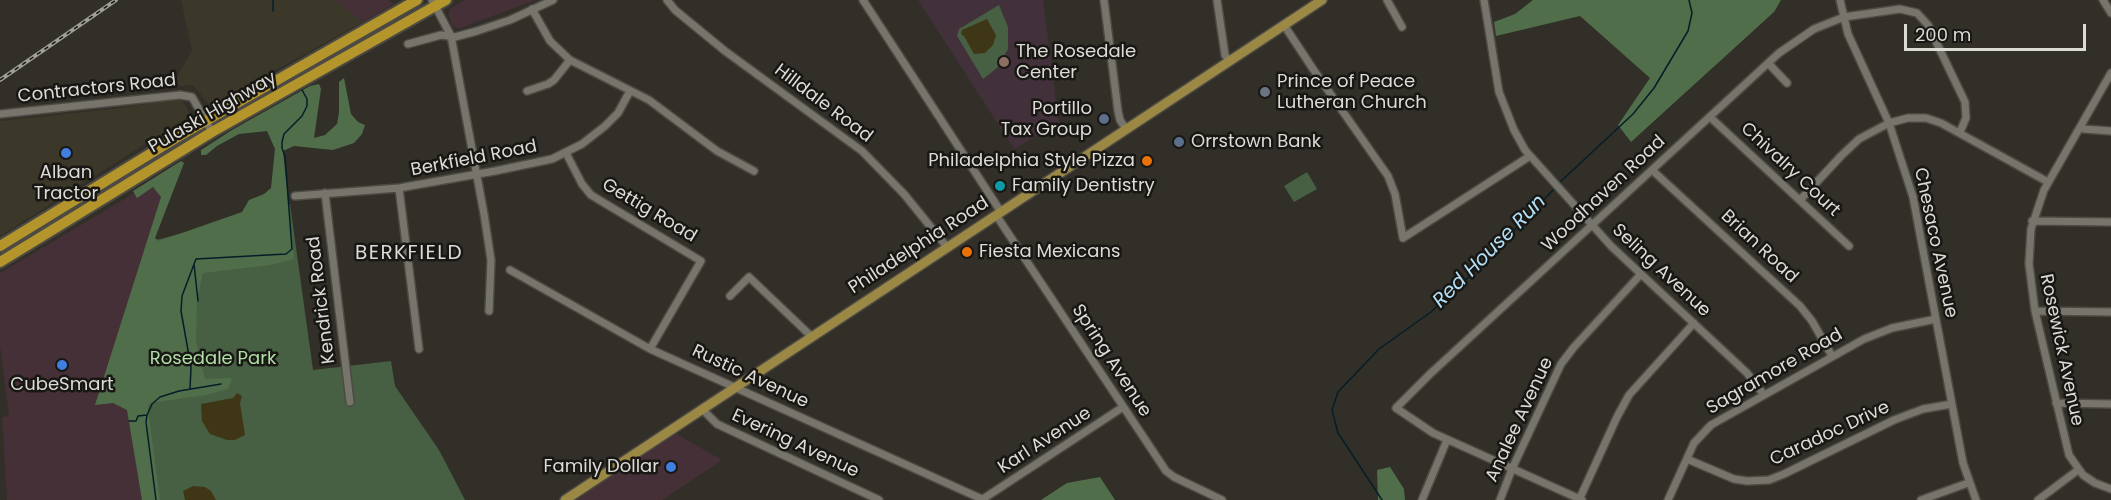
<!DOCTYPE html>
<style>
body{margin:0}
#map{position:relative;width:2111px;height:500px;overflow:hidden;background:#312f27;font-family:Poppins,sans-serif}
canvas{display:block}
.scale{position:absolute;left:1904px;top:24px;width:182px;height:27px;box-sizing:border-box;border:3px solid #dcdbd6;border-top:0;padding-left:8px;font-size:18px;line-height:21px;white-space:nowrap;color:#dcdbd6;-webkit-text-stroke:4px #181714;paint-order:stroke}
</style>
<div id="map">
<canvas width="2111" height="500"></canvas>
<div class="scale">200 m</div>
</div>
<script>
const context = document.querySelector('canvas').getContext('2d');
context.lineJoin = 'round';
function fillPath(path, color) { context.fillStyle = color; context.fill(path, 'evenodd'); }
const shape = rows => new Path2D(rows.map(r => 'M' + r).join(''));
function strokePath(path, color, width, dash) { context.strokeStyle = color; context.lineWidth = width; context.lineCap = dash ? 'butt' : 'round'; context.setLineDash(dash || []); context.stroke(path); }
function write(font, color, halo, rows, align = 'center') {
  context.font = font + ' Poppins,sans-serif'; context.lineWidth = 5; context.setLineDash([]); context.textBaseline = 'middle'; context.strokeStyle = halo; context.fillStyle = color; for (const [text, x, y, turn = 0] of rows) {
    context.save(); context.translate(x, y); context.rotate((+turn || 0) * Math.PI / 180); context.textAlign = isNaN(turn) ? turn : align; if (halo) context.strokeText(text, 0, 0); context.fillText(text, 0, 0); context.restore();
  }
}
fillPath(shape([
 [335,0,388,0,394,4,363,22],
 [465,0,536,0,458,29,452,25,448,14,451,8],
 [158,179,164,190,114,401,129,406,145,500,7,500,2,417,9,416,0,346,0,273],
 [675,433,722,460,662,500,576,500]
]), '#443036');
fillPath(shape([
 [181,0,335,0,363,22,210,106,193,85,171,87,192,51],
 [181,98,191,115,0,236,0,121,121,108]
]), '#3b3829');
fillPath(shape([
 [918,0,1043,0,1059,123,1014,149]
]), '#42313a');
fillPath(shape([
 [999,5,1008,27,1008,49,997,68,983,79,957,36,959,29],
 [1307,172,1317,189,1294,202,1284,186],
 [290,204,313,370,391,361,395,386,439,450,465,500,145,500,149,242]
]), '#475f42');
fillPath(shape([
 [1533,0,1781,0,1774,12,1631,142,1618,125,1650,78,1580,16,1496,36,1494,22,1515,14],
 [344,78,351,114,358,122,365,125,362,134,354,143,333,150,294,146,283,151,294,259,270,265,203,273,197,300,196,341,205,379,230,378,232,380,228,389,206,395,149,403,148,409,160,500,142,500,127,410,113,403,95,405,161,197,153,187,137,198,133,191,181,161,184,163,155,238,159,241,242,212,249,200,264,194,271,188,275,149,267,131,239,134,217,146,206,155,201,155,201,150,232,130,310,86,319,84,321,89,314,138,325,135,337,124,339,112,339,82],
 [1390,467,1404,489,1405,500,1378,500,1377,470],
 [1100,477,1115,500,1041,500,1067,483]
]), '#516e4b');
fillPath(shape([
 [987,19,996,35,993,45,985,53,974,54,964,36,961,34,962,30],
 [237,393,242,396,240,403,245,435,235,440,227,440,210,434,202,421,201,404,233,398],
 [193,486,205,487,211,491,216,500,185,500,183,491]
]), '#3f3616');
strokePath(shape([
 [273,11,273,0],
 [1558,184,1633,114,1654,88,1688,31,1692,13,1689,0],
 [194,264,198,301],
 [190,389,191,367,181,311,182,296,196,259,286,254,292,249,285,156,282,148,282,142,284,134,302,116,307,106,307,99,301,88],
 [129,421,136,421,138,416,147,415],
 [156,500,146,422,147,415,152,404,160,397,179,391,221,384],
 [1382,500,1338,433,1332,410,1338,392,1379,349,1431,312,1474,272,1555,188]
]), '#041e29', 1.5);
const minor = shape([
 [432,0,451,36,484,214,491,260,489,311],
 [667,0,675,10,725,51,862,151,904,194,947,247],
 [863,0,1001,212],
 [1104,0,1118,111,1120,120,1126,129],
 [1217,0,1225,55,1229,61],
 [1387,0,1402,27],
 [1484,0,1499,92,1514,130,1525,150,1611,246,1747,373,1764,395],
 [1840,0,1848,34,1889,123,1913,197,1963,463,1976,500],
 [2103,0,2111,13],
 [532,9,550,41,570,60,649,100,717,151,754,171],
 [1284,25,1313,69,1388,176,1395,194,1403,238,1530,156],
 [408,44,441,35,455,37,477,31,510,20,553,0],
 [1768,63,1787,83],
 [2111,73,2044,190,2031,229,2029,264,2035,311,2069,455,2083,475,2095,483,2111,489],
 [527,91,548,84,554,80,570,60],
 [0,114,180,95,192,97,212,132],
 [1710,117,1849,246],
 [2080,127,2084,129,2111,131],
 [566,153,582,184,591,195,701,261,650,349],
 [1652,170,1800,306,1812,321,1832,356],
 [399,188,419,349],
 [325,193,350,402],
 [295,196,399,188,495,171,552,159,582,144,605,126,618,113,630,91],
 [1800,200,1841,156,1859,139,1889,123,1908,118,1926,118,1941,123,2048,182],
 [996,215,1166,471,1174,477,1222,500],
 [2032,221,2111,222],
 [510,270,650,349,984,500],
 [730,296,749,277,811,336],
 [2035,311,2111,312],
 [2056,403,2111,404],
 [702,409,717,424,879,500],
 [1687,459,1734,479,1747,481,1769,480,1784,474,1894,420,1923,409,1952,404],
 [983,499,1123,407],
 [1422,500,1447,440],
 [1500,500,1512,469,1561,364,1574,347,1641,274],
 [1579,500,1617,417,1629,395,1694,323],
 [1582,500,1433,433,1396,408,1430,374,1779,53,1814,29,1844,17,1900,9,1917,13,1928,25,1965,102,1966,118,1960,132],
 [1668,500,1694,443,1711,425,1864,339,1892,328,1936,319],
 [1921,500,1968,483],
 [2038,500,2078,470]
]);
const major = shape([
 [565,500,1322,0]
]);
const highway = shape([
 [0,246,176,138,417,0],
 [0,262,212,132,446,0]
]);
strokePath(minor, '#4c4a43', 10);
strokePath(major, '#4c4a43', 12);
strokePath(highway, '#4c4a43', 14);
strokePath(minor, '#77756b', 7);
strokePath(major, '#9c8845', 9);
strokePath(highway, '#b4952b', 10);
const rail = shape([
 [0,80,116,0]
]);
strokePath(rail, '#a09e98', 4);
strokePath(rail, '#181714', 1.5, [4.5]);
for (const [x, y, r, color] of [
 [1004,62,6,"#8d6e63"],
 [1265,92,6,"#6b7280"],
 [1104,119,6,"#5c6f8a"],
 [1179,142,6,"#5c6f8a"],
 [66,153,6,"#3f7fe0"],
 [1147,161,6,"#e8710a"],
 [1000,186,6,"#0f9aa8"],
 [967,252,6,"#e8710a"],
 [62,365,6,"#3f7fe0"],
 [671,467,6,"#3f7fe0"]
]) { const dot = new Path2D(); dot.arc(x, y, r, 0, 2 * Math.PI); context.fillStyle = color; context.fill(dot); strokePath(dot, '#181714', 2); }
write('18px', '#dcdbd6', '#181714', [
 ["The Rosedale",1016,52],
 ["Center",1016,73],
 ["Prince of Peace",1277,82],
 ["Lutheran Church",1277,103],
 ["Portillo",1092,109,"right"],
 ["Tax Group",1092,130,"right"],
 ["Orrstown Bank",1191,142],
 ["Philadelphia Style Pizza",1135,161,"right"],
 ["Alban",66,173,"center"],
 ["Tractor",66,194,"center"],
 ["Family Dentistry",1012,186],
 ["Fiesta Mexicans",979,252],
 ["CubeSmart",62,385,"center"],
 ["Family Dollar",659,467,"right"]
], 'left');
write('18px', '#dcdbd6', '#181714', [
 ["Contractors Road",97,89,-6],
 ["Hilldale Road",823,104,37],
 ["Pulaski Highway",213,113,-30],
 ["Berkfield Road",474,159,-11],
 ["Chivalry Court",1790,170,43],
 ["Woodhaven Road",1604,194,-43],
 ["Gettig Road",649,211,31],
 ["Chesaco Avenue",1935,243,78],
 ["Philadelphia Road",919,246,-33],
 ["Brian Road",1759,247,43],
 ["Seling Avenue",1661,271,43],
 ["Kendrick Road",322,300,-97],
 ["Rosewick Avenue",2061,350,78],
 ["Spring Avenue",1111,361,57],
 ["Sagramore Road",1775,372,-30],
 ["Rustic Avenue",750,377,25],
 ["Analee Avenue",1520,420,-65],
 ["Caradoc Drive",1830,434,-25],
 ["Karl Avenue",1045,441,-33],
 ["Evering Avenue",795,444,25]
]);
write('18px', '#afdfa5', '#181714', [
 ["Rosedale Park",213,359]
]);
write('italic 20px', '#b3e0f7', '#181714', [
 ["Red House Run",1490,252,-45]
]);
context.letterSpacing = '1.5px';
write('20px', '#dcdbd6', '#181714', [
 ["BERKFIELD",409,254]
]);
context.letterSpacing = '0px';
</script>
